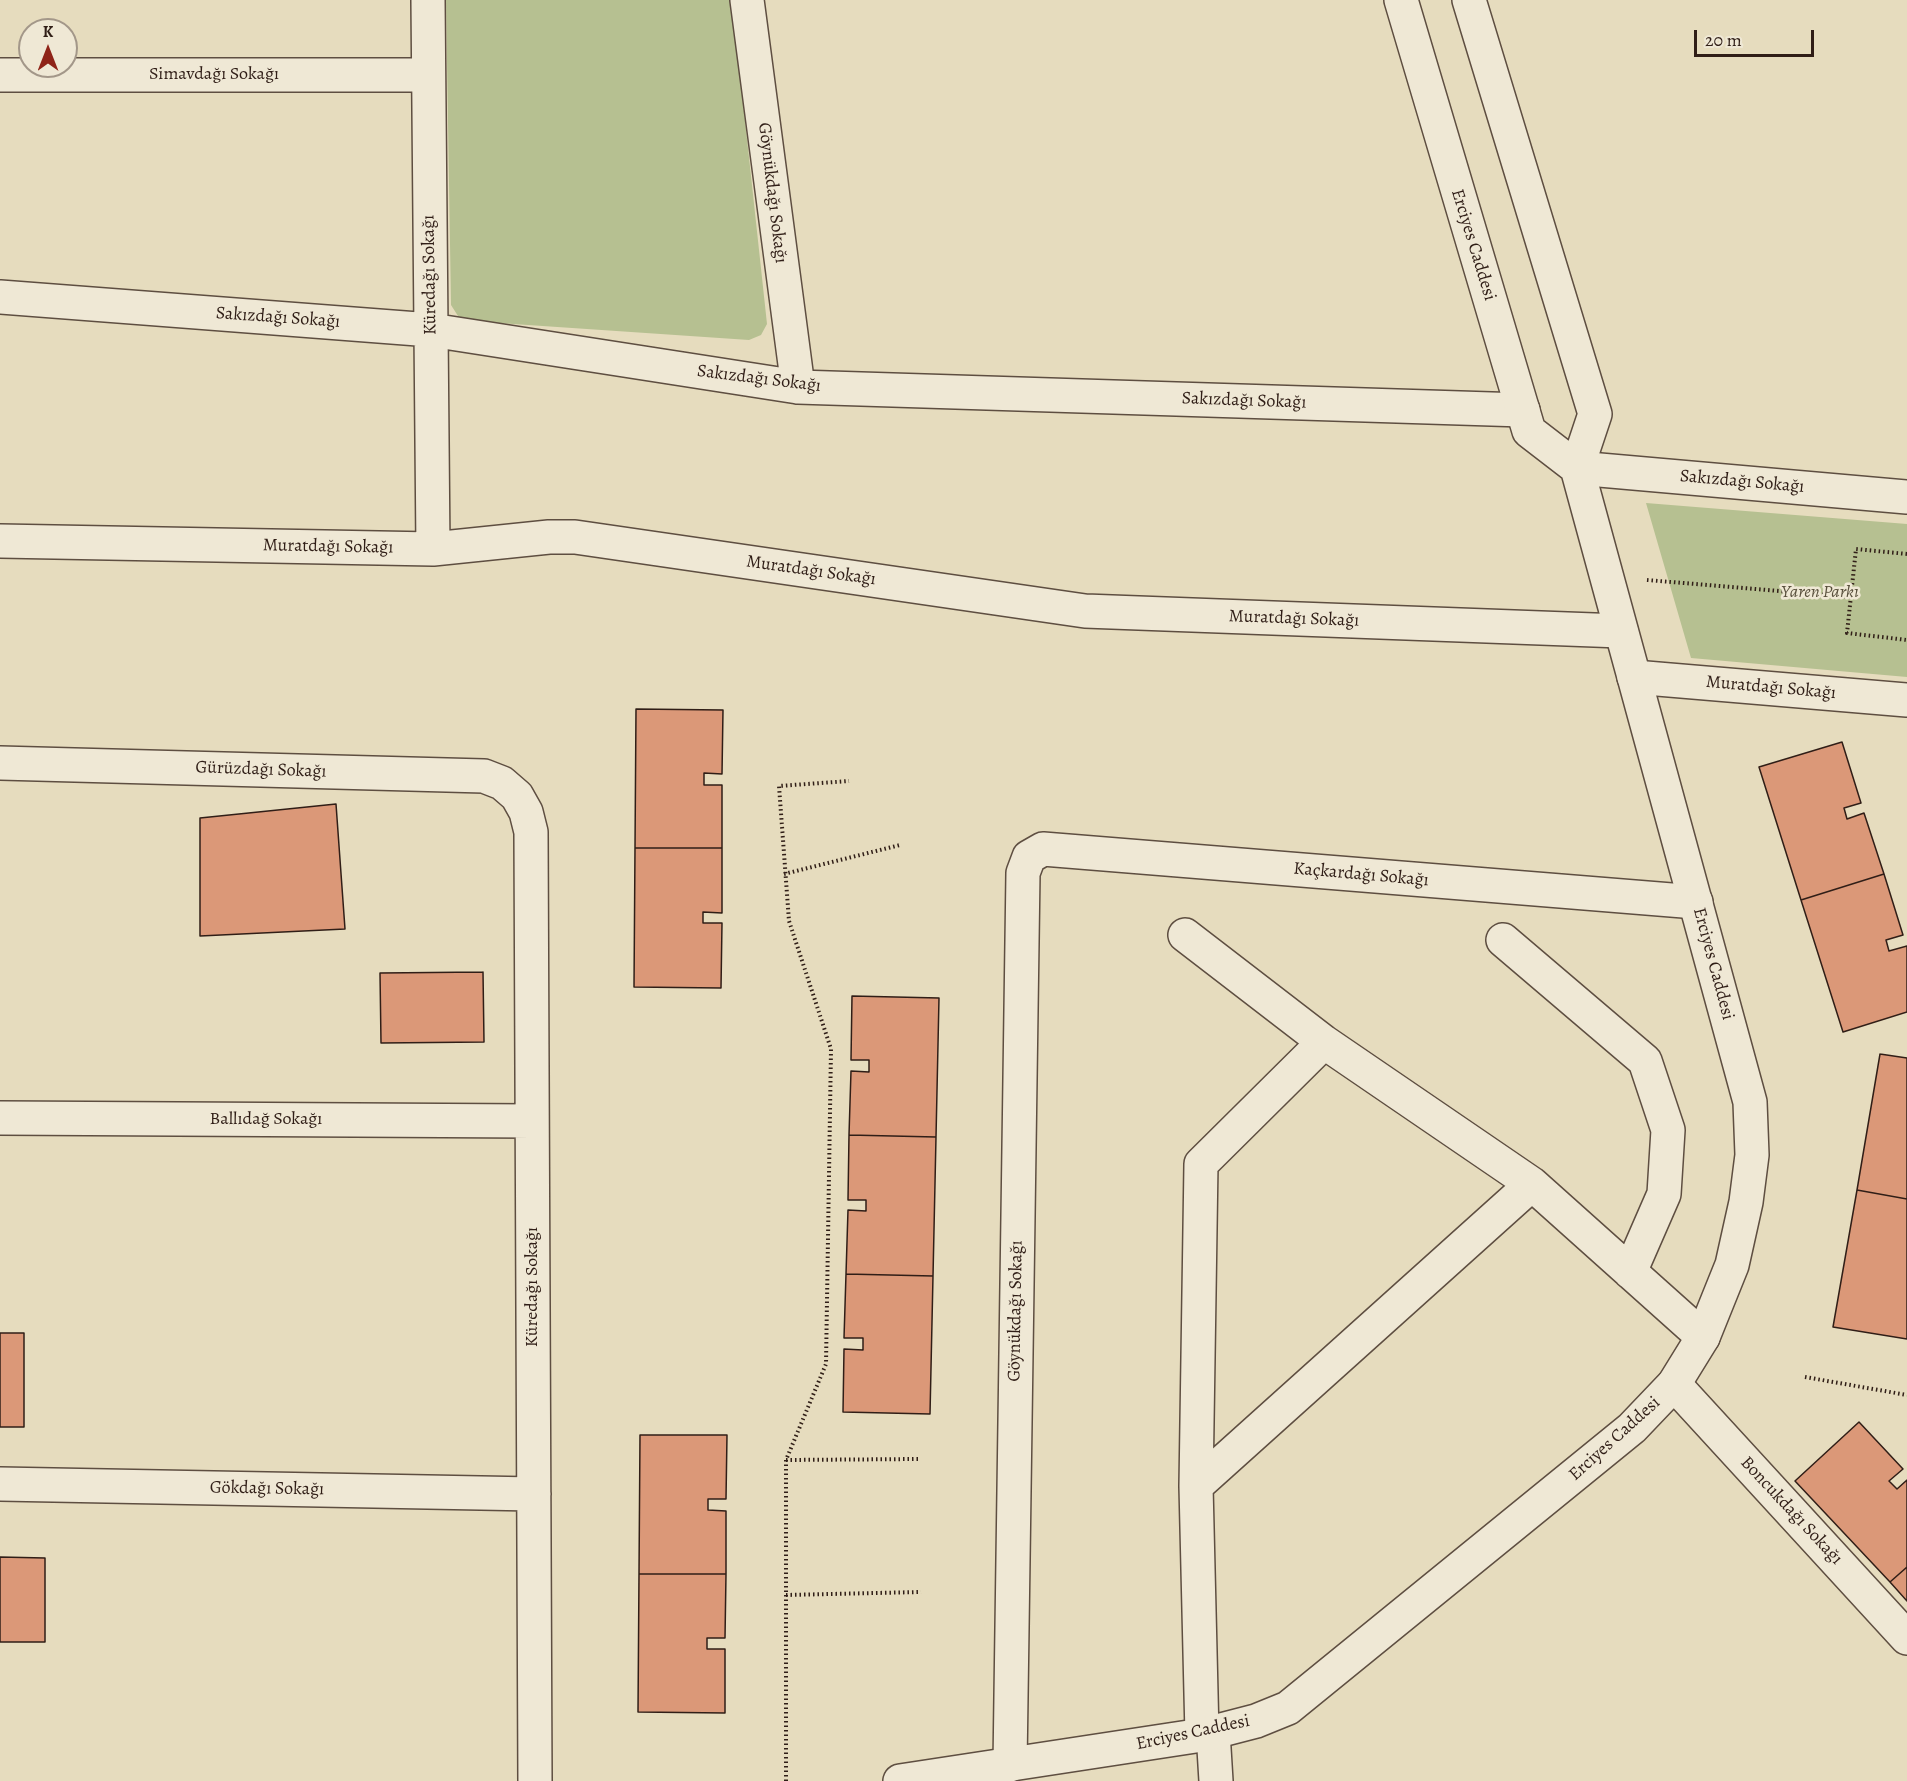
<!DOCTYPE html>
<meta charset="utf-8">
<style>
body{margin:0}
#map{position:relative;width:1907px;height:1781px;overflow:hidden;background:#e6dcbe;font-family:Alegreya,serif}
canvas{display:block}
.north{position:absolute;left:18px;top:18px;width:60px;height:60px;box-sizing:border-box;background:#efe8d5;border:2px solid #a39789;border-radius:50%;rotate:0deg;font-size:16px;font-weight:700;line-height:24px;text-align:center;color:#301e17}
.north::after{content:'';display:block;margin:auto;width:21px;height:27px;background:#8f2418;clip-path:polygon(50% 0,100% 100%,50% 72%,0 100%)}
.scale{position:absolute;left:1694px;top:30px;width:120px;height:27px;box-sizing:border-box;border:3px solid #301e17;border-top:0;padding-left:8px;font-size:18px;line-height:21px;white-space:nowrap;color:#301e17;-webkit-text-stroke:4px #efe8d5;paint-order:stroke}
</style>
<div id="map">
<canvas width="1907" height="1781"></canvas>
<div class="north">K</div>
<div class="scale">20 m</div>
</div>
<script>
const context = document.querySelector('canvas').getContext('2d');
context.lineJoin = 'round';
function fillPath(path, color) { context.fillStyle = color; context.fill(path, 'evenodd'); }
const shape = rows => new Path2D(rows.map(r => 'M' + r).join(''));
function strokePath(path, color, width, dash) { context.strokeStyle = color; context.lineWidth = width; context.lineCap = dash ? 'butt' : 'round'; context.setLineDash(dash || []); context.stroke(path); }
function write(font, color, halo, rows, align = 'center') {
  context.font = font + ' Alegreya,serif'; context.lineWidth = 5; context.setLineDash([]); context.textBaseline = 'middle'; context.strokeStyle = halo; context.fillStyle = color; for (const [text, x, y, turn = 0] of rows) {
    context.save(); context.translate(x, y); context.rotate((+turn || 0) * Math.PI / 180); context.textAlign = isNaN(turn) ? turn : align; if (halo) context.strokeText(text, 0, 0); context.fillText(text, 0, 0); context.restore();
  }
}
fillPath(shape([
 [446,0,732,0,767,324,761,335,749,340,469,321,458,316,451,305],
 [1646,503,1907,524,1907,677,1691,658]
]), '#b6c091');
const building = shape([
 [636,709,723,710,722,774,704,773,704,785,722,785,722,848,635,848,636,709],
 [1842,742,1861,803,1844,808,1847,819,1864,813,1884,874,1801,900,1759,767,1842,742],
 [336,804,345,929,200,936,200,818,336,804],
 [635,848,722,848,722,913,703,912,703,923,722,923,721,988,634,987,635,848],
 [1884,874,1903,935,1886,940,1889,951,1907,946,1907,1012,1843,1032,1801,900,1884,874],
 [483,972,484,1042,381,1043,380,973,483,972],
 [852,996,939,998,936,1137,849,1135,851,1071,869,1072,869,1060,851,1060,852,996],
 [1880,1054,1907,1058,1907,1199,1857,1190,1880,1054],
 [849,1135,936,1137,933,1276,846,1274,848,1210,866,1211,866,1200,848,1200,849,1135],
 [1857,1190,1907,1199,1907,1339,1833,1327,1857,1190],
 [846,1274,933,1276,930,1414,843,1412,844,1349,863,1350,863,1338,844,1338,846,1274],
 [0,1333,24,1333,24,1427,0,1427,0,1333],
 [1859,1422,1903,1469,1889,1481,1897,1489,1907,1480,1907,1567,1890,1582,1795,1481,1859,1422],
 [640,1435,727,1435,726,1499,708,1499,708,1510,726,1511,726,1574,639,1574,640,1435],
 [0,1557,45,1558,45,1642,0,1642,0,1557],
 [1907,1567,1907,1601,1890,1582,1907,1567],
 [639,1574,726,1574,725,1638,707,1638,707,1649,725,1649,725,1713,638,1712,639,1574]
]);
fillPath(building, '#db9878');
strokePath(building, '#301e17', 1.5);
const minor = shape([
 [428,0,433,549],
 [747,0,798,387],
 [0,75,428,75],
 [0,297,431,330,798,387,1523,410],
 [1577,468,1907,497],
 [0,541,433,549,549,537,575,537,1085,611,1621,631],
 [1634,677,1907,700],
 [0,763,484,776,502,783,517,796,526,812,531,832,535,1781],
 [1185,935,1324,1042,1532,1184,1703,1337],
 [1503,940,1645,1061,1668,1130,1664,1194,1630,1272],
 [0,1118,532,1121],
 [1674,1384,1907,1638],
 [0,1484,534,1494],
 [1196,1486,1532,1184],
 [1213,1732,1216,1781],
 [1202,1735,1196,1486,1201,1164,1324,1042],
 [1010,1765,1023,873,1029,857,1043,849,1696,902]
]);
const tertiary = shape([
 [1401,0,1529,431,1577,468,1595,414,1469,0],
 [900,1781,1202,1735,1256,1721,1288,1708,1632,1428,1674,1384,1703,1337,1732,1265,1746,1202,1752,1155,1750,1102,1577,468]
]);
strokePath(minor, '#5e4e41', 36);
strokePath(tertiary, '#5e4e41', 36);
strokePath(shape([
 [1907,554,1856,549,1847,633,1907,640],
 [1647,580,1851,597],
 [784,874,900,845],
 [1805,1377,1907,1395],
 [786,1460,919,1459],
 [786,1595,921,1592],
 [786,1781,786,1460,826,1364,831,1049,789,921,779,786,849,781]
]), '#301e17', 4, [1.5, 3]);
strokePath(minor, '#efe8d5', 33);
strokePath(tertiary, '#efe8d5', 33);
write('18px', '#301e17', '#efe8d5', [
 ["Simavdağı Sokağı",214,75],
 ["Göynükdağı Sokağı",772,193,83],
 ["Erciyes Caddesi",1473,245,73],
 ["Küredağı Sokağı",430,275,-91],
 ["Sakızdağı Sokağı",278,318,4],
 ["Sakızdağı Sokağı",759,379,7],
 ["Sakızdağı Sokağı",1244,401,2],
 ["Sakızdağı Sokağı",1742,482,5],
 ["Muratdağı Sokağı",328,547,1],
 ["Muratdağı Sokağı",811,571,8],
 ["Muratdağı Sokağı",1294,619,2],
 ["Muratdağı Sokağı",1771,688,5],
 ["Gürüzdağı Sokağı",261,770,2],
 ["Kaçkardağı Sokağı",1361,875,5],
 ["Erciyes Caddesi",1713,964,75],
 ["Ballıdağ Sokağı",266,1120],
 ["Küredağı Sokağı",533,1287,-90],
 ["Göynükdağı Sokağı",1016,1311,-89],
 ["Erciyes Caddesi",1615,1439,-42],
 ["Gökdağı Sokağı",267,1489,1],
 ["Boncukdağı Sokağı",1791,1511,47],
 ["Erciyes Caddesi",1193,1733,-12]
]);
write('italic 18px', '#584f3c', '#efe8d5', [
 ["Yaren Parkı",1820,593]
]);
</script>
